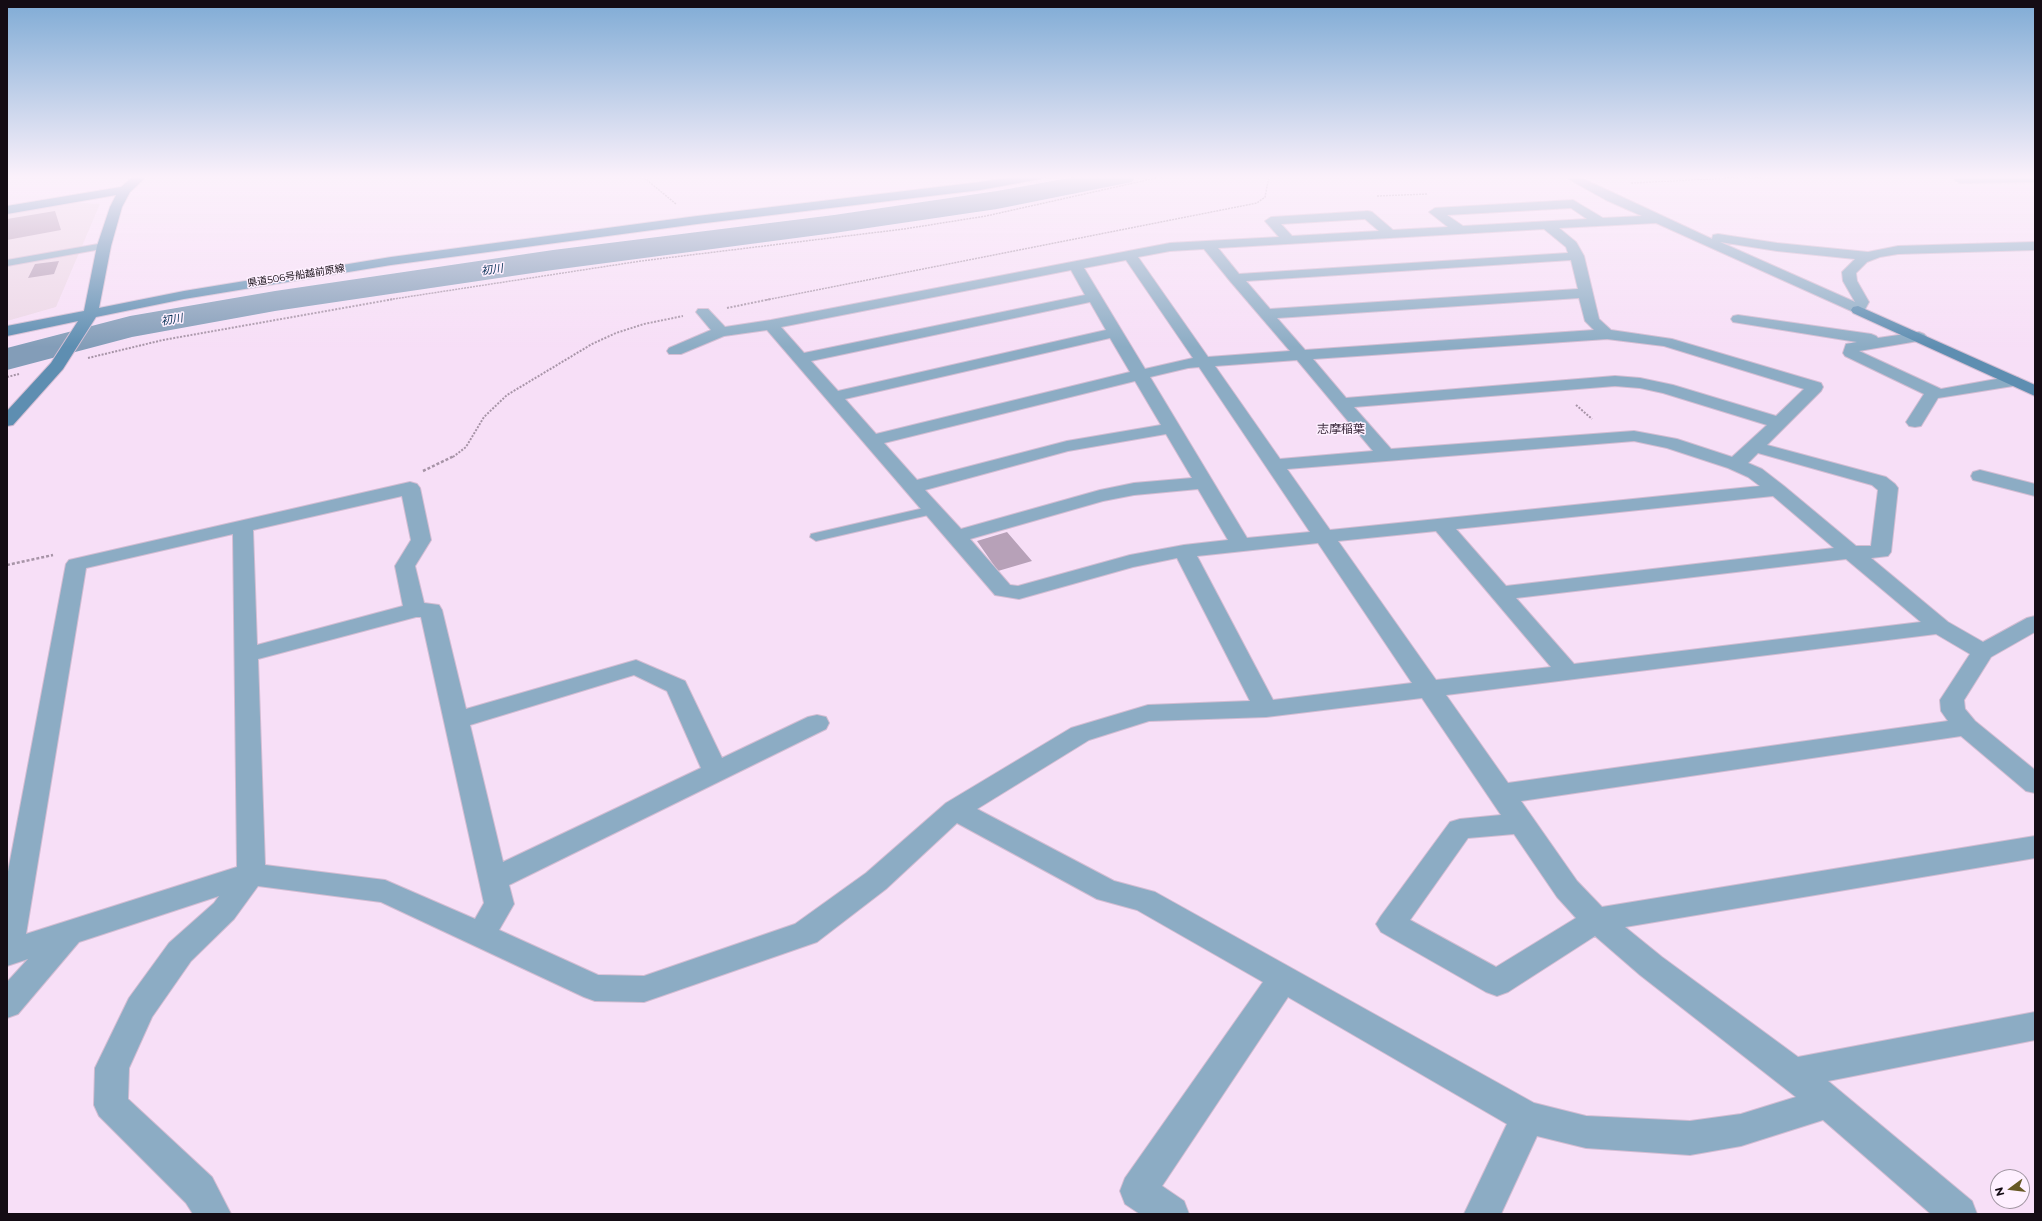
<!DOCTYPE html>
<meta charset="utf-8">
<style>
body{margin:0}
#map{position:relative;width:2042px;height:1221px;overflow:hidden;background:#f7dff7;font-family:Montserrat,sans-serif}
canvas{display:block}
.frame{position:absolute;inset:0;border:8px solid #140c14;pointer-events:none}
.north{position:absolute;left:1990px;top:1169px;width:40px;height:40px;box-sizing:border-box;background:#fef0ff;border:1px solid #a095a1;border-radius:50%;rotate:255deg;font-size:11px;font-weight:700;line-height:16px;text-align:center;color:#140c14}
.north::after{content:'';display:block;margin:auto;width:14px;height:18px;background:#675825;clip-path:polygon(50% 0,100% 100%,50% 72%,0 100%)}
</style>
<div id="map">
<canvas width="2042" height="1221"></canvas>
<div class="frame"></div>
<div class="north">N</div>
</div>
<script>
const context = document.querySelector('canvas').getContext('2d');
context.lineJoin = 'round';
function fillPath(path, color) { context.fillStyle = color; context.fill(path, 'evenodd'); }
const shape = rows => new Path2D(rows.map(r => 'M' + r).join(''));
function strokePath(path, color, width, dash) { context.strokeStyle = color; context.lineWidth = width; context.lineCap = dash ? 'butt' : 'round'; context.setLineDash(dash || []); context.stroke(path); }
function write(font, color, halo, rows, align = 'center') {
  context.font = font + ' Montserrat,"Noto Sans JP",sans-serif'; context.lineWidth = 3; context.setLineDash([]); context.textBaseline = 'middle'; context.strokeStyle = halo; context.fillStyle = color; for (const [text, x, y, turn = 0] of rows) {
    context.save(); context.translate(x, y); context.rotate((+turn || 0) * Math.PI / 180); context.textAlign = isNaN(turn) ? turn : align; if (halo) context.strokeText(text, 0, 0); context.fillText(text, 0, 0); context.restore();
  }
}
fillPath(shape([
 [74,202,100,204,56,307,7,321,7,213]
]), '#ecd7e6');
fillPath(shape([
 [1080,176,1136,176,1132,182,997,209,834,233,553,270,275,311,132,337,7,370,7,348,130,316,275,291,553,250,834,215,997,191,1080,176]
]), '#839db8');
fillPath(shape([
 [55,211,61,230,7,240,7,219],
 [59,261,54,274,28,278,35,264],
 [1007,532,1032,561,998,571,977,541]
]), '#b7a1b8');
const lane = shape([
 [104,243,107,244,107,248,7,266,7,260,104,243],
 [933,506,939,510,937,513,816,541,810,537,811,534,933,506]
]);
const street = shape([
 [1563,176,1577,176,1712,239,1713,235,1718,234,1777,243,1868,252,1898,246,2035,242,2035,250,1898,254,1880,257,1867,262,1856,273,1857,281,1869,302,1863,313,1858,314,1656,223,1559,228,1576,242,1584,256,1599,319,1611,330,1672,339,1821,383,1823,387,1821,391,1767,445,1886,477,1895,484,1898,488,1891,552,1888,556,1871,558,1948,622,1983,642,2027,618,2035,616,2035,632,1991,657,1964,700,1965,709,1975,721,2035,770,2035,793,2026,791,1961,736,1521,801,1577,881,1602,907,2035,836,2035,858,1625,927,1662,957,1798,1057,2035,1012,2035,1040,1828,1081,1972,1201,1977,1214,1931,1214,1823,1120,1741,1146,1690,1155,1586,1148,1537,1136,1501,1214,1464,1214,1507,1124,1288,997,1162,1186,1184,1201,1189,1214,1140,1214,1125,1204,1120,1191,1125,1178,1263,982,1137,910,1097,899,957,823,886,889,817,942,644,1002,595,1001,584,997,381,902,258,886,234,919,191,961,152,1017,129,1068,128,1099,212,1177,231,1214,193,1214,186,1203,99,1116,94,1105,95,1068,129,998,169,943,214,903,219,896,79,942,18,1014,7,1018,7,982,28,959,7,966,7,877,66,564,69,560,410,482,417,484,420,488,431,540,415,566,424,603,439,605,442,610,466,709,636,660,685,681,722,758,808,717,817,715,826,717,829,723,826,729,509,885,514,904,499,930,598,975,644,976,795,924,866,873,946,803,1071,728,1148,705,1250,701,1177,558,1133,567,1019,599,995,595,767,330,724,336,681,354,669,354,667,351,669,348,711,330,696,312,698,309,708,309,725,327,771,320,1170,243,1279,237,1265,221,1271,217,1368,211,1372,212,1393,230,1448,227,1429,212,1435,208,1573,200,1603,218,1642,216,1606,200,1563,176],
 [1571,208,1587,219,1463,226,1447,215,1571,208],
 [1365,219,1379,231,1292,236,1281,224,1365,219],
 [1544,229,1566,247,1568,253,1239,274,1218,248,1544,229],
 [1720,242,1777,251,1855,259,1842,272,1843,281,1855,302,1720,242],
 [1204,249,1230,281,1290,351,1208,357,1138,257,1170,251,1204,249],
 [1126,260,1193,358,1145,369,1084,268,1126,260],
 [1571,260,1578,289,1270,309,1246,281,1571,260],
 [1071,270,1085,295,804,353,781,327,1071,270],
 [1579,298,1585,321,1594,330,1305,350,1277,318,1579,298],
 [1090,302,1106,330,838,391,811,361,1090,302],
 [1110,338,1130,372,876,434,845,399,1110,338],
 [1607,339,1664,346,1804,389,1776,416,1673,385,1640,378,1615,376,1346,398,1313,359,1607,339],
 [1297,360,1373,451,1280,459,1215,366,1297,360],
 [1199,367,1310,532,1247,538,1150,377,1188,368,1199,367],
 [1135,381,1161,425,1067,441,917,480,884,443,1135,381],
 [1615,386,1640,388,1663,393,1767,425,1732,457,1677,439,1634,431,1391,449,1354,407,1615,386],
 [1166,434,1192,478,1134,483,1100,490,961,529,925,490,1068,451,1166,434],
 [1634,441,1667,448,1728,468,1748,477,1760,486,1330,530,1287,469,1634,441],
 [1758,453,1872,485,1878,490,1871,546,1856,546,1784,486,1762,469,1748,463,1758,453],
 [1198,489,1228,540,1184,545,1130,555,1018,586,1010,585,970,539,1103,501,1134,495,1198,489],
 [402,496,411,540,395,566,403,606,257,645,253,530,402,496],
 [1773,496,1834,548,1506,586,1456,529,1773,496],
 [1436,531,1551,667,1436,680,1338,541,1436,531],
 [233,534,237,867,26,934,86,568,233,534],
 [1318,543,1412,683,1273,700,1197,556,1318,543],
 [1846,559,1921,622,1574,664,1516,598,1846,559],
 [416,617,421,617,484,903,475,919,385,880,265,865,258,659,416,617],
 [1936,634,1970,654,1940,700,1941,711,1948,721,1508,783,1446,695,1936,634],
 [634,675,667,691,701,768,503,862,470,725,634,675],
 [1422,698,1501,815,1460,819,1450,822,1381,916,1376,924,1381,932,1486,992,1497,996,1508,992,1595,936,1640,975,1796,1097,1741,1114,1690,1121,1586,1116,1534,1103,1155,892,1114,881,977,809,1089,740,1149,721,1266,717,1422,698],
 [1514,834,1557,897,1576,918,1496,967,1410,920,1468,838,1514,834],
 [2035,176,2035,182,1960,183,1954,180,1960,177,2035,176],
 [1738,315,1871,334,1876,336,1878,338,1919,332,1924,334,1927,337,1924,340,1859,351,1941,389,2013,376,2019,378,2021,381,2019,384,2013,386,1938,398,1921,426,1915,427,1909,426,1906,422,1924,394,1845,356,1843,353,1846,344,1857,342,1733,322,1731,319,1733,316,1738,315],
 [1980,470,2035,484,2035,496,1973,480,1971,476,1973,472,1980,470]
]);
const secondary = shape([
 [134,176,147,176,130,192,122,207,111,246,99,308,184,291,391,257,697,216,980,182,1020,176,1046,176,1040,179,980,190,697,224,391,265,184,299,96,317,63,369,13,425,7,426,7,411,51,363,78,321,7,336,7,326,84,311,97,246,110,207,116,195,7,214,7,206,121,187,134,176],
 [1858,306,2035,385,2035,396,1853,313,1851,310,1853,307,1858,306]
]);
strokePath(lane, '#d3bdd3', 2);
strokePath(street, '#d3bdd3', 2);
strokePath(secondary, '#d3bdd3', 2);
strokePath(shape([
 [642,176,676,204],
 [1631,183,1774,176],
 [1377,196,1428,194],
 [387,300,641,261,904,229,986,216,1165,176],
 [766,300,1257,203,1265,197,1269,176]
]), '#a794a7', 1.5, [2, 1]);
strokePath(shape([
 [727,308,771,299],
 [88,358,163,340,394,299],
 [7,377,19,374],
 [1576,405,1592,419],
 [453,457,466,447,484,417,507,395,592,344,616,333,644,324,683,316]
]), '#a794a7', 2, [2, 1.5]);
strokePath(shape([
 [423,471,454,456],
 [7,565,53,555]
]), '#a794a7', 2.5, [3, 2]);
fillPath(lane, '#8cacc4');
fillPath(street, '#8cacc4');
fillPath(secondary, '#5e8eb1');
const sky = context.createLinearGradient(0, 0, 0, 347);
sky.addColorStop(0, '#7fabd5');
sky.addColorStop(0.51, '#fbf1fb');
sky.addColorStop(1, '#fbf1fb00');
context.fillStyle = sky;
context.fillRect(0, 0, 2042, 347);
write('10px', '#140c14', '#fef0ff', [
 ["県道506号船越前原線",296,276,-9]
]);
write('italic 11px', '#022e52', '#fef0ff', [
 ["初川",492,270,-8],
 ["初川",172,320,-10]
]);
write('12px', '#3d2b3e', '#fef0ff', [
 ["志摩稲葉",1341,429]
]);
</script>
